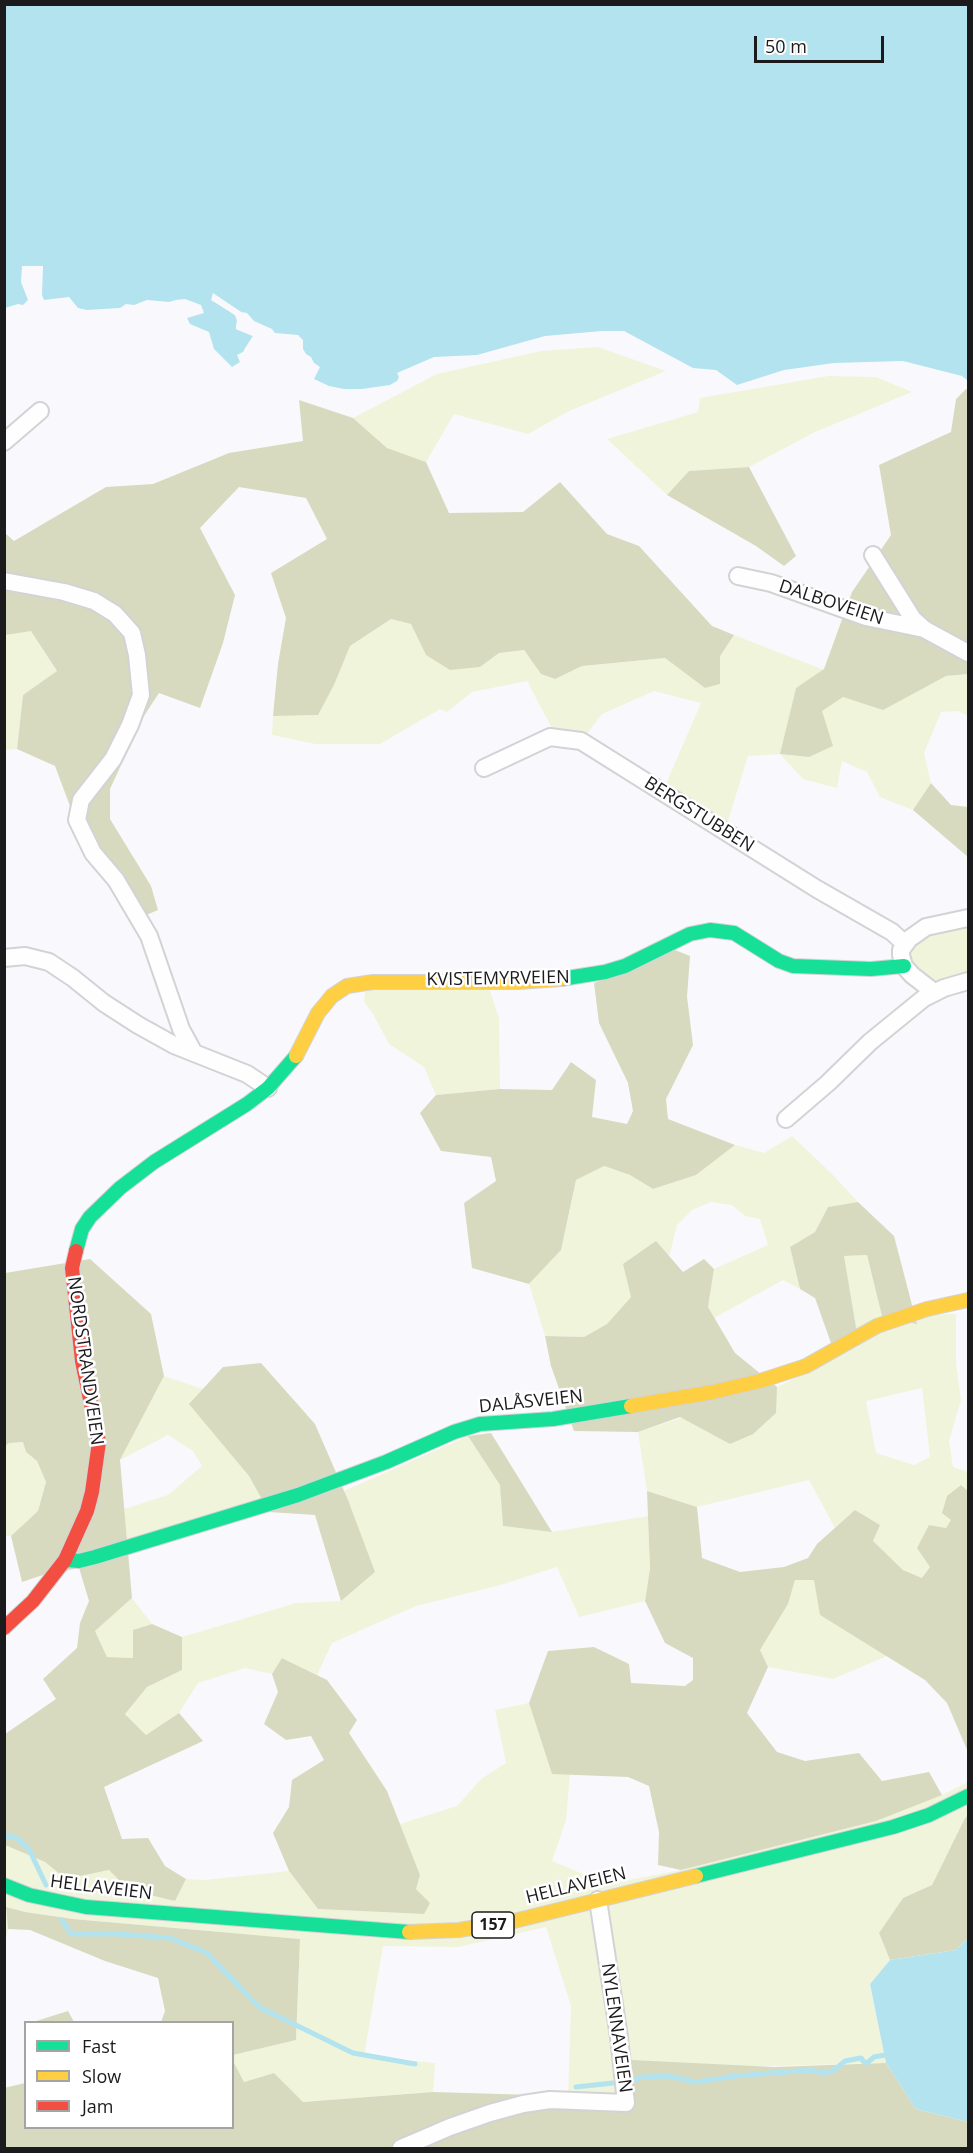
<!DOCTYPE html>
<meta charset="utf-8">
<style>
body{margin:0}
#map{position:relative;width:973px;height:2153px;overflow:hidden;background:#f9f9fd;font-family:"Open Sans",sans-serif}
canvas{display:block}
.frame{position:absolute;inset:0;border:6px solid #1b1b1e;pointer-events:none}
.legend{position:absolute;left:24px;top:2021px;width:210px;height:108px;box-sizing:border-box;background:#fff;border:2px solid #a4a4a5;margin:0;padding:8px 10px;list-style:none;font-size:18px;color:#1b1b1e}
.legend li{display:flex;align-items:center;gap:12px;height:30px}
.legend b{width:30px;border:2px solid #a4a4a5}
.scale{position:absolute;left:754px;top:36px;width:130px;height:27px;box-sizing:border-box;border:3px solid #1b1b1e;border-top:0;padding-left:8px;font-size:18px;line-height:21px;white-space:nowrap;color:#1b1b1e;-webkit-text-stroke:4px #fff;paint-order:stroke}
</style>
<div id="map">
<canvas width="973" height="2153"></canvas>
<div class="frame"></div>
<ul class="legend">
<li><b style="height:8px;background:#16e098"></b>Fast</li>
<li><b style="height:8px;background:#ffcf43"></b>Slow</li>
<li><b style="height:8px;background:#f24e42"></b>Jam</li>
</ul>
<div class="scale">50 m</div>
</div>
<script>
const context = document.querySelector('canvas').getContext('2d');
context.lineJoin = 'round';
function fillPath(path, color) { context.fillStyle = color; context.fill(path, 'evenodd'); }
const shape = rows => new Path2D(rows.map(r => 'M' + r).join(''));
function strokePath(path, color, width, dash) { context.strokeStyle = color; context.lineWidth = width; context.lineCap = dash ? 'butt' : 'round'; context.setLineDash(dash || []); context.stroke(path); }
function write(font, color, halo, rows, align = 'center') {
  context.font = font + ' "Open Sans",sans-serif'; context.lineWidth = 5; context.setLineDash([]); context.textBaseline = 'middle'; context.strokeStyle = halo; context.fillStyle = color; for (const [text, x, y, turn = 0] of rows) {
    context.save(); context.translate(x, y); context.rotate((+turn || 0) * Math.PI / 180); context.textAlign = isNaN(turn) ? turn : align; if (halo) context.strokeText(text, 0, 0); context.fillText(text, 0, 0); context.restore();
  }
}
fillPath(shape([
 [598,347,666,371,569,411,528,434,454,414,426,462,387,448,353,418,437,374,541,351],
 [828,376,876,377,912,392,815,432,749,467,689,471,667,495,607,439,698,412,700,398],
 [391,619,411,624,426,655,480,667,499,653,524,650,541,674,555,679,582,666,665,658,705,688,720,684,719,656,734,635,824,670,796,688,781,754,809,757,822,710,843,697,883,709,946,676,968,674,968,716,958,711,941,712,924,753,931,783,913,810,880,797,867,772,842,761,837,788,803,779,780,754,748,756,728,821,666,784,701,703,654,691,602,714,586,735,554,732,527,681,472,692,447,712,440,709,380,744,315,744,272,735,273,716,318,715,334,685,350,646],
 [31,630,57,672,23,695,17,749,5,750,5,635],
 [968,918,968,977,940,983,929,980,919,972,908,956,909,947,925,933],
 [484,973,499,1018,500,1089,436,1095,424,1067,389,1044,373,1014,364,1002,366,980],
 [792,1136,831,1173,858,1202,828,1207,815,1232,790,1247,800,1289,783,1280,714,1318,708,1307,714,1269,768,1245,760,1219,745,1216,732,1205,711,1202,692,1210,677,1225,669,1257,656,1242,631,1297,607,1324,584,1337,545,1336,529,1284,561,1250,576,1180,603,1166,630,1175,653,1189,696,1175,735,1145,764,1153],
 [867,1255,882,1316,956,1314,956,1363,961,1400,949,1441,953,1467,968,1472,968,1491,961,1485,951,1520,946,1528,929,1525,930,1567,923,1578,903,1570,873,1541,880,1525,855,1510,835,1528,809,1480,697,1507,647,1491,638,1432,777,1387,859,1346,844,1256],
 [922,1388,930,1457,914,1465,876,1453,866,1401],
 [164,1376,203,1389,190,1403,249,1476,263,1501,127,1540,124,1509,168,1495,202,1466,193,1451,168,1435,120,1460],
 [468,1436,501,1485,503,1526,552,1532,648,1516,650,1569,645,1601,579,1617,557,1567,497,1586,416,1606,332,1643,317,1675,283,1658,272,1674,245,1668,198,1683,179,1713,146,1735,125,1713,147,1687,182,1670,182,1637,296,1603,341,1601,375,1572,344,1491],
 [23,1442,26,1452,37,1461,46,1482,38,1511,11,1536,5,1536,4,1446,9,1443],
 [795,1580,815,1580,820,1615,887,1656,833,1679,768,1667,760,1650,788,1604],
 [132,1598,152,1624,133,1630,133,1658,107,1657,95,1631],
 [529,1703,552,1773,570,1774,566,1820,552,1861,607,1884,681,1870,942,1795,968,1782,968,1815,965,1818,932,1885,903,1898,879,1933,890,1960,870,1984,886,2063,620,2070,616,2094,568,2096,571,2006,546,1927,458,1947,383,1946,364,2056,435,2063,433,2092,302,2102,274,2073,244,2082,232,2061,233,2055,296,2040,300,1939,73,1919,25,1912,6,1907,8,1929,5,1944,5,1845,45,1862,66,1879,110,1870,129,1890,175,1901,186,1879,205,1880,289,1871,318,1909,424,1914,416,1888,420,1875,400,1824,457,1806,481,1779,506,1763,495,1710]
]), '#f0f4db');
fillPath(shape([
 [966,389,968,390,968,674,946,676,883,710,843,697,822,711,833,746,809,757,780,754,796,688,824,669,852,592,891,535,879,465,951,432,956,399],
 [299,400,353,418,387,448,426,462,449,513,523,512,560,482,607,534,639,546,712,626,734,635,720,656,720,684,705,688,665,658,582,666,555,679,541,674,524,650,499,653,480,667,450,670,426,655,411,624,391,619,350,646,334,685,318,715,273,716,278,664,286,618,271,573,327,539,306,498,239,487,200,528,235,595,223,643,200,708,159,693,144,716,110,789,110,819,151,886,158,910,144,916,92,857,70,806,55,766,17,749,23,695,57,671,31,631,5,635,5,533,14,541,106,487,153,484,229,453,303,441],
 [749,467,796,556,784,566,756,546,667,495,689,471],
 [931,783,951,805,968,807,968,857,913,810],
 [675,950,690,956,687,997,693,1045,666,1099,668,1119,735,1145,696,1175,653,1189,630,1175,604,1166,576,1180,561,1250,529,1284,472,1268,464,1203,496,1181,491,1157,441,1151,420,1113,436,1095,500,1089,552,1090,571,1062,596,1080,592,1117,627,1124,633,1111,628,1083,599,1023,594,983],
 [858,1202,894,1236,917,1324,882,1316,867,1255,844,1256,859,1345,836,1357,815,1298,800,1289,790,1247,815,1232,828,1207],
 [656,1241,683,1272,704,1259,714,1269,708,1307,735,1353,777,1387,776,1413,753,1434,730,1444,680,1417,638,1432,574,1431,551,1366,545,1336,584,1337,607,1324,631,1297,623,1264],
 [90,1259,151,1314,164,1376,120,1460,132,1598,95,1631,107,1657,133,1658,133,1630,152,1624,182,1637,182,1670,147,1687,125,1714,146,1735,179,1713,203,1741,104,1787,122,1839,148,1838,165,1866,186,1879,175,1901,129,1890,109,1870,66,1879,45,1862,5,1845,5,1734,56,1699,43,1679,77,1648,80,1623,89,1601,79,1568,46,1574,22,1582,11,1536,38,1511,46,1482,37,1461,26,1452,23,1442,9,1443,5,1446,5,1273],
 [261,1363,315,1424,348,1500,375,1572,341,1601,315,1515,269,1512,249,1476,189,1404,223,1367],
 [491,1433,552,1532,503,1526,500,1485,468,1436],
 [961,1485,968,1491,968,1752,947,1703,925,1680,820,1615,814,1580,795,1580,788,1604,760,1650,768,1667,747,1713,777,1752,805,1761,859,1753,882,1781,929,1772,942,1795,876,1821,681,1870,658,1865,659,1832,649,1786,628,1777,552,1774,529,1703,548,1651,594,1647,629,1664,631,1683,685,1686,693,1680,693,1658,665,1643,645,1601,650,1569,647,1491,697,1507,702,1558,740,1572,784,1567,808,1558,817,1544,855,1510,880,1525,873,1541,903,1570,922,1578,930,1567,917,1548,929,1525,946,1528,951,1520,942,1513,947,1496],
 [282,1658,327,1680,357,1720,349,1733,387,1791,420,1875,416,1889,430,1903,424,1914,318,1909,289,1871,273,1833,289,1807,292,1780,324,1760,311,1736,286,1740,264,1724,278,1692,272,1674],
 [968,1815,968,1938,956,1950,890,1960,879,1933,903,1898,932,1885,965,1818],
 [6,1907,25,1912,73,1919,300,1939,296,2040,233,2055,232,2022,161,2022,165,2011,158,1978,105,1961,30,1930,8,1929],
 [68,2011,74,2022,33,2022],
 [632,2060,774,2067,886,2063,916,2109,968,2122,968,2148,5,2148,4,2088,25,2083,26,2128,232,2128,233,2061,244,2082,274,2073,303,2102,433,2092,568,2096,616,2094,620,2070]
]), '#d7dabf');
fillPath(shape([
 [4,5,968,5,968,381,962,376,903,361,834,363,784,370,737,385,716,370,693,368,624,331,602,331,545,336,477,355,434,357,397,373,399,377,397,381,390,385,362,389,344,389,329,386,314,379,320,367,314,363,311,357,306,354,303,349,303,340,298,335,275,333,272,329,254,321,247,313,241,312,213,294,212,300,235,315,237,320,236,329,253,336,243,352,237,355,240,362,232,367,214,349,209,332,190,324,187,318,204,313,201,305,185,299,176,300,169,302,147,300,134,305,126,304,120,308,87,310,78,308,69,297,44,300,42,295,43,266,22,266,21,282,28,300,23,305,18,304,5,308],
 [968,1938,968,2122,916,2109,886,2063,870,1984,890,1960,956,1950]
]), '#b3e3ee');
fillPath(shape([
 [213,293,241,312,243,316,237,313,240,317,239,327,256,334,246,352,244,350,253,336,236,329,237,320,235,315,211,300]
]), '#f9f9fd');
strokePath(shape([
 [4,1836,15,1837,29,1849,46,1885],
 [62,1920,71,1934,118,1934,170,1938,207,1953,252,2000,261,2008,353,2053,415,2064],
 [630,2081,643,2077,668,2076,696,2082,736,2076,810,2070,823,2073,833,2071,845,2061,861,2058,863,2061,867,2063,874,2057,885,2055,889,2052],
 [576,2087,613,2083]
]), '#b3e3ee', 5);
const street = shape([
 [4,442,40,411],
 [873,555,913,619,924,629],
 [738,576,771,583,866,617,924,629,968,653],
 [4,581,64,592,94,601,115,614,132,633,137,655,141,695,130,725,113,759,81,800,77,820,93,853,116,880,149,936,181,1029,194,1053,247,1074,268,1088],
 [484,768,550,737,581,741,817,889,892,932,905,944],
 [4,958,25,956,49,962,73,978,104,1003,138,1025,174,1045,194,1053],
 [934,992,912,975,904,966,901,955,901,950,909,939,926,927,968,918],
 [786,1119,828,1083,870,1042,924,998,944,988,968,981],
 [401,2148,450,2127,490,2113,523,2104,550,2100,626,2103,619,2037,598,1900]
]);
const fast = shape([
 [561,979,605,972,625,966,690,934,710,930,734,933,779,961,793,966,871,969,904,966],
 [76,1251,82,1229,90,1217,120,1188,154,1162,247,1104,268,1088,296,1056],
 [65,1560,79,1561,95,1557,298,1495,386,1462,454,1432,480,1424,553,1419,631,1406],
 [696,1876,893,1827,929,1815,968,1796],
 [4,1885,29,1895,86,1907,409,1932]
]);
const slow = shape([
 [296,1056,318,1013,332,996,347,986,373,982,518,982,561,979],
 [631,1406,713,1392,760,1381,806,1366,877,1326,927,1309,968,1300],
 [409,1932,459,1930,514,1921,696,1876]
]);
const jam = shape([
 [4,1628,33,1601,65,1560,87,1511,92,1492,99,1442,82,1361,72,1268,76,1251]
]);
strokePath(street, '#d3d3d6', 20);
strokePath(fast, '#d3d3d6', 16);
strokePath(slow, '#d3d3d6', 16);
strokePath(jam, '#d3d3d6', 16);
strokePath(street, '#fefeff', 16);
strokePath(fast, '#16e098', 14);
strokePath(slow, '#ffcf43', 14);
strokePath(jam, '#f24e42', 14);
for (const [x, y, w] of [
 [493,1925,42]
]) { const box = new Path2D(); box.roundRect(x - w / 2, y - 13, w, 26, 4.5); context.fillStyle = '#fff'; context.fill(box); strokePath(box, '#1b1b1e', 1.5); }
write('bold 16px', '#1b1b1e', null, [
 ["157",493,1925]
]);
write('18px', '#1b1b1e', '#fff', [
 ["DALBOVEIEN",831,603,18],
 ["BERGSTUBBEN",699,815,32],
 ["KVISTEMYRVEIEN",498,979,-1],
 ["NORDSTRANDVEIEN",85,1361,82],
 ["DALÅSVEIEN",531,1402,-6],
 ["HELLAVEIEN",576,1886,-14],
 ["HELLAVEIEN",101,1888,7],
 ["NYLENNAVEIEN",616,2028,82]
]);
</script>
